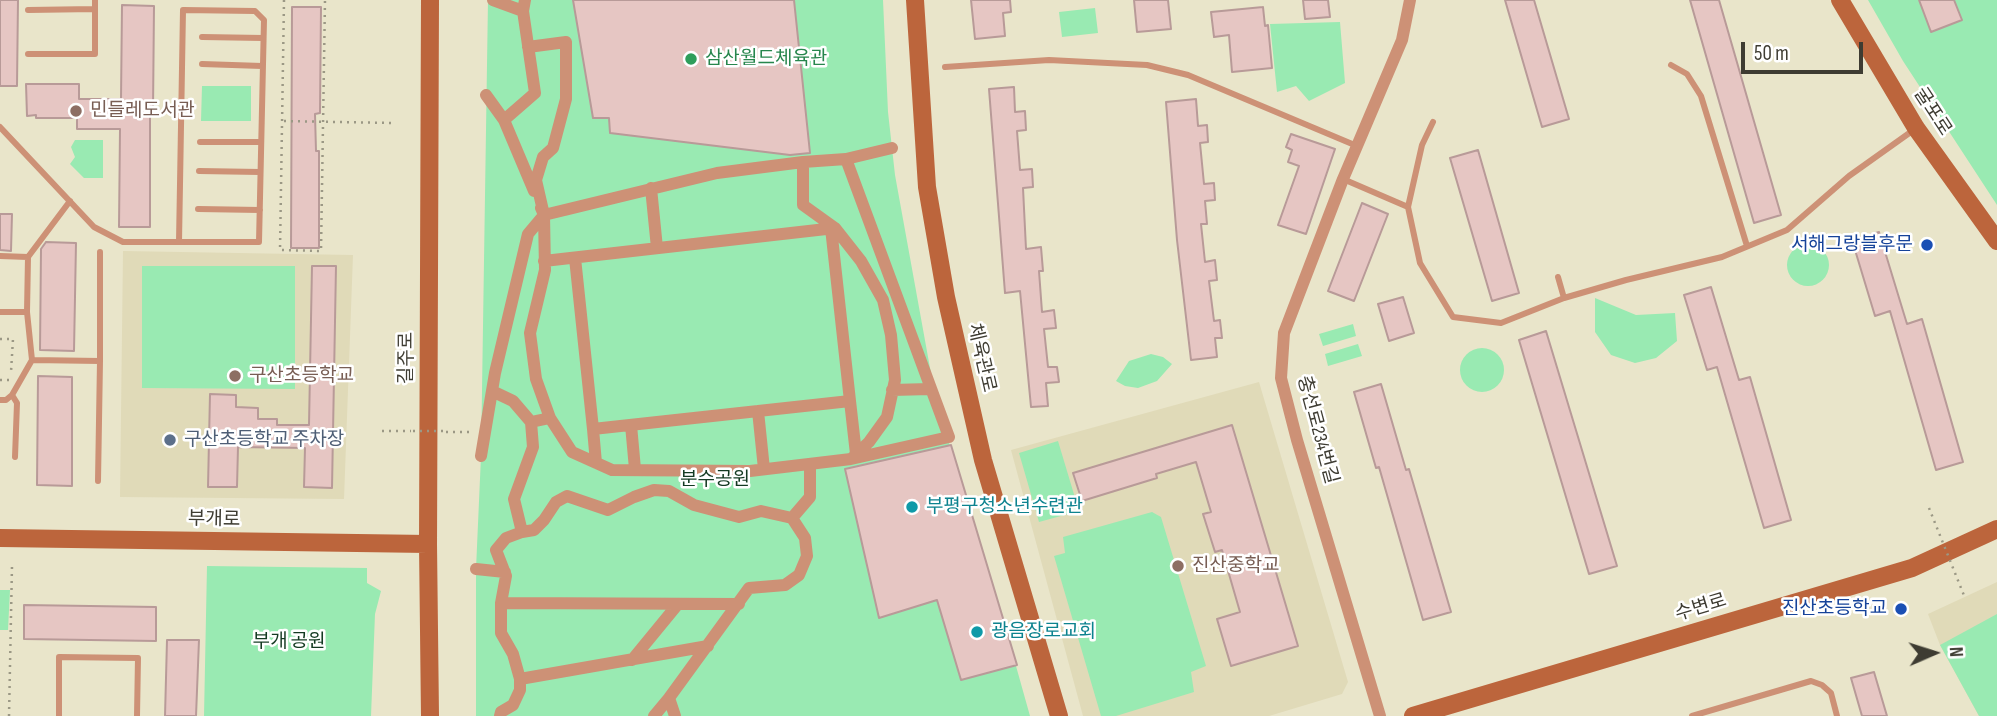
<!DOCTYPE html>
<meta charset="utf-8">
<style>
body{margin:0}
#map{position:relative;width:1997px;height:716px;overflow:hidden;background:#e9e5ca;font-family:"Sofia Sans Condensed",sans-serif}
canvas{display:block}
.north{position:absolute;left:1899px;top:618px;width:70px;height:70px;-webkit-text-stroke:5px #fff;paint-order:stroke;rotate:87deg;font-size:19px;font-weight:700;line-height:28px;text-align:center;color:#3e3c32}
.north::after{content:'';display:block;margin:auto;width:24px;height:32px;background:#3e3c32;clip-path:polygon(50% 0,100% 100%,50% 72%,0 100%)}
.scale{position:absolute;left:1741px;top:42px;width:122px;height:32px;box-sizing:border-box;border:4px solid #3e3c32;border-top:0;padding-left:9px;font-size:21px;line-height:24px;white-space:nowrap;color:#3e3c32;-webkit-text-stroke:5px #fff;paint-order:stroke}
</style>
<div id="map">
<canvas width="1997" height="716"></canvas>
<div class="north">N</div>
<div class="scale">50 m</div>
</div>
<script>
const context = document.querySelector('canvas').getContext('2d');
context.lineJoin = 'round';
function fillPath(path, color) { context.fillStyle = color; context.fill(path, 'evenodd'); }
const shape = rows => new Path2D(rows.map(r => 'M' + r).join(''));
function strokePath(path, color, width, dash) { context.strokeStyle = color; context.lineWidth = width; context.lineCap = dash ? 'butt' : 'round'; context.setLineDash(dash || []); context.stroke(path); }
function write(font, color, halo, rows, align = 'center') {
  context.font = font + ' "Sofia Sans Condensed","Noto Sans KR",sans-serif'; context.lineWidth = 5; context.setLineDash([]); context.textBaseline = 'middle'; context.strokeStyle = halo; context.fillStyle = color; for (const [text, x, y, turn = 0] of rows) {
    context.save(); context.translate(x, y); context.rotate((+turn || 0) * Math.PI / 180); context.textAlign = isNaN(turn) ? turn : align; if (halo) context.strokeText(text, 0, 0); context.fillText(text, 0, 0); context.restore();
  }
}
fillPath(shape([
 [123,251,353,255,344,499,120,497],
 [1259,382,1348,682,1342,694,1269,716,1083,716,1011,450],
 [1997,582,1997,716,1979,716,1940,645,1928,614]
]), '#e0dab8');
fillPath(shape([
 [488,0,883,0,888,112,895,175,936,401,993,584,1030,716,476,716,476,569,481,456],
 [1868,0,1997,0,1997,205,1903,61],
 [1095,8,1098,33,1062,37,1059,12],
 [1340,22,1345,83,1309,101,1296,86,1277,92,1270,24],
 [202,86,251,86,251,121,201,121],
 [75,140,103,140,103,178,84,178,70,164,75,157,71,147],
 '1787 265a21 21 0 1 1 42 0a21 21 0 1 1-42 0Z',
 [142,266,295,266,295,389,142,388],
 [1595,298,1636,315,1675,313,1677,341,1656,358,1635,363,1611,355,1595,332],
 [1353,324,1356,336,1323,346,1319,334],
 [1358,344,1362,356,1328,366,1325,354],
 '1460 370a22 22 0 1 1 44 0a22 22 0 1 1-44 0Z',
 [1151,354,1163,357,1172,364,1157,381,1138,388,1125,386,1116,381,1129,361],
 [1058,441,1079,511,1039,522,1019,453],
 [1152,512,1161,517,1206,666,1191,672,1194,692,1116,716,1101,716,1054,556,1065,553,1063,537],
 [207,566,367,568,367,583,381,591,375,614,371,716,204,716],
 [0,590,10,590,8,630,0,630],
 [1997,614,1997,716,1979,716,1940,645]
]), '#99eab2');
const building = shape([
 [0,0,18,0,17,86,0,86,0,0],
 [573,0,794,0,810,153,790,155,610,133,609,118,593,118,573,0],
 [971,0,1010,0,1011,12,1003,13,1005,36,975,39,971,0],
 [1134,0,1168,0,1171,29,1137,32,1134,0],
 [1303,0,1328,0,1330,17,1305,19,1303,0],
 [1505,0,1534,0,1569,119,1542,127,1505,0],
 [1690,0,1719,0,1781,215,1754,223,1690,0],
 [1919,0,1954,0,1962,20,1931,32,1919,0],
 [122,5,154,6,153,111,150,111,150,227,119,227,120,129,77,129,77,118,36,118,36,115,27,116,26,84,79,84,79,99,121,99,122,5],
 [292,7,321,7,320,113,315,114,316,151,319,151,319,248,291,248,292,7],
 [1263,7,1265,26,1268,25,1272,68,1232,72,1229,35,1214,37,1211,12,1263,7],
 [1014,87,1015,112,1025,111,1026,130,1017,131,1020,170,1032,169,1033,187,1023,188,1026,249,1041,247,1043,271,1039,271,1042,312,1054,310,1056,328,1044,329,1048,367,1057,367,1059,382,1046,383,1048,406,1031,407,1020,291,1005,293,989,89,1014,87],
 [1196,99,1198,126,1207,125,1208,142,1200,143,1204,184,1214,183,1215,200,1205,201,1207,224,1201,224,1205,262,1215,260,1217,280,1209,281,1214,321,1220,320,1222,338,1215,338,1217,357,1191,360,1177,240,1166,102,1196,99],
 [1291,134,1335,149,1306,234,1278,225,1299,166,1288,162,1292,150,1286,147,1291,134],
 [1478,150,1519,293,1492,301,1450,158,1478,150],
 [1362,203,1388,214,1354,301,1328,291,1362,203],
 [0,214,12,214,11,251,0,250,0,214],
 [1879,232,1907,324,1922,319,1963,462,1936,470,1890,311,1875,316,1852,240,1879,232],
 [46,242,76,243,74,351,40,350,41,249,46,242],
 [312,266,336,266,332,488,304,487,305,448,238,447,237,487,208,487,210,394,236,395,236,407,258,408,258,419,277,419,277,425,309,425,312,266],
 [1711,287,1739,380,1750,377,1791,520,1764,528,1717,367,1707,370,1684,295,1711,287],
 [1403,297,1414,333,1389,341,1378,304,1403,297],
 [1546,331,1617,566,1589,574,1519,340,1546,331],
 [38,376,72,377,72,486,37,485,38,376],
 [1381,384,1406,470,1409,469,1451,612,1423,620,1379,467,1376,468,1354,392,1381,384],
 [1232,425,1298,646,1231,666,1217,619,1240,612,1222,550,1215,552,1203,514,1211,512,1196,462,1156,474,1157,478,1082,501,1073,473,1232,425],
 [951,445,1017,665,961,680,937,600,879,618,845,469,951,445],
 [24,605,156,607,156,641,24,639,24,605],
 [167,640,199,640,196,716,165,716,167,640],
 [1874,672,1887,716,1862,716,1851,678,1874,672]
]);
fillPath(building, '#e6c6c3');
strokePath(building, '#b89a98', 2);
strokePath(shape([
 [284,0,280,250,321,251,325,0],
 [284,121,391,123],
 [0,339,13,339,11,372],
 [0,380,9,380],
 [382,431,411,431],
 [446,432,471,432],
 [9,716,12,566]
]), '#9b9885', 2.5, [2, 5]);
strokePath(shape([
 [28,10,95,9],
 [202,37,263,38],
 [28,54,95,54,95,0],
 [202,64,262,66],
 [1671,65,1687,74,1701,96,1747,246],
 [945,67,1049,60,1147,65,1188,75,1357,146],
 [0,127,94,227,123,242,259,242,264,20,255,11,183,10,179,242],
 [200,142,261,142],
 [199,171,260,172],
 [1343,179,1408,207,1420,263,1453,317,1501,323,1564,298,1626,280,1722,257,1787,230,1849,176,1915,129],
 [70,201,28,257,27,312,32,360,100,361,98,481],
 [1408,207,1422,145,1433,122],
 [198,209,260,210],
 [100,252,100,361],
 [0,256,28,257],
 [1558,277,1564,298],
 [0,312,27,312],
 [12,395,17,403,15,457],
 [0,400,6,400,12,395,32,360],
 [59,716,59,657,138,658,137,716],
 [1692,716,1811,681,1822,685,1831,693,1837,716]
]), '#cd9176', 6);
strokePath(shape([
 [493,0,523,11],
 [528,47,566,42,566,99,553,148,543,157,536,180,544,215,545,270,530,333,536,379,550,418,572,452,612,470,750,471,851,459,869,442,887,417,895,380,891,335,883,300,861,261,835,228,803,205,803,162],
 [486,95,504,120,535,93,523,11,525,0],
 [504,120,534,191],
 [846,159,949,437,851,459],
 [651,188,657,248],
 [541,208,544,215,717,173,803,162,846,159,892,148],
 [575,258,593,429,850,401,831,228],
 [544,261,835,228],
 [892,390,930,389],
 [492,391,513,401,531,422,550,418],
 [850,401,856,454],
 [758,411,764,469],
 [531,422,533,447,514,499,522,532,506,538,496,550,506,576,501,603,739,604],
 [631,425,635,469],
 [593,429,596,463],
 [481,456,495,373,528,234,544,215],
 [522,532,534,530,544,520,556,502,567,496,608,510,634,497,654,490,669,491,694,505,739,517,761,511,792,518,810,497,810,465],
 [476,569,505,572],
 [632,660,678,604],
 [520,679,708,646],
 [500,716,501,712,513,705,520,690,520,679,513,654,501,633,501,603],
 [654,716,669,698],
 [675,716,669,698,749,588,785,585,799,575,807,556,805,538,792,518],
 [1380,716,1297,440,1281,378,1284,333,1343,179,1402,40,1410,0]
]), '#cd9176', 12);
strokePath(shape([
 [430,0,428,544,430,716],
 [915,0,927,187,946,297,983,460,1059,716],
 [1840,0,1916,128,1997,241],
 [0,538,428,544],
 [1413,716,1912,568,1997,529]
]), '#bc653c', 18);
strokePath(shape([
 [413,431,443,431],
 [1929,508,1965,598]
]), '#9b9885', 2.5, [2, 5]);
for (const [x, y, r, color] of [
 [691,59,7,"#2e9e5b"],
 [76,111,7,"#8d6e63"],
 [1927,245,7,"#1a4fb4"],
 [235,376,7,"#8d6e63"],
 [170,440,7,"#5c6f8a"],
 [912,507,7,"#0f9aa8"],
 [1178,566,7,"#8d6e63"],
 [1901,609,7,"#1a4fb4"],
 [977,632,7,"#0f9aa8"]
]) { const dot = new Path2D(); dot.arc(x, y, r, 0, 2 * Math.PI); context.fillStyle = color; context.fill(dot); strokePath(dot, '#fff', 2.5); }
write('19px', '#27864d', '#fff', [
 ["삼산월드체육관",705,59]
], 'left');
write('19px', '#785e54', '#fff', [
 ["민들레도서관",90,111],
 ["구산초등학교",249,376],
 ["진산중학교",1192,566]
], 'left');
write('19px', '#3e3c32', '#fff', [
 ["굴포로",1932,112,57],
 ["길주로",407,358,-90],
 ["체육관로",981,358,77],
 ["충선로234번길",1317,430,75],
 ["부개로",214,520,1],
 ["수변로",1701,608,-17]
]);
write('19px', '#164399', '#fff', [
 ["서해그랑블후문",1913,245],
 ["진산초등학교",1887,609]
], 'right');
write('19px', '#4e5e75', '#fff', [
 ["구산초등학교 주차장",184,440]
], 'left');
write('19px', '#143a22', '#fff', [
 ["분수공원",715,480],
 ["부개 공원",289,642]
]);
write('19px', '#0d838f', '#fff', [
 ["부평구청소년수련관",926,507],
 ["광음장로교회",991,632]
], 'left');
</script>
